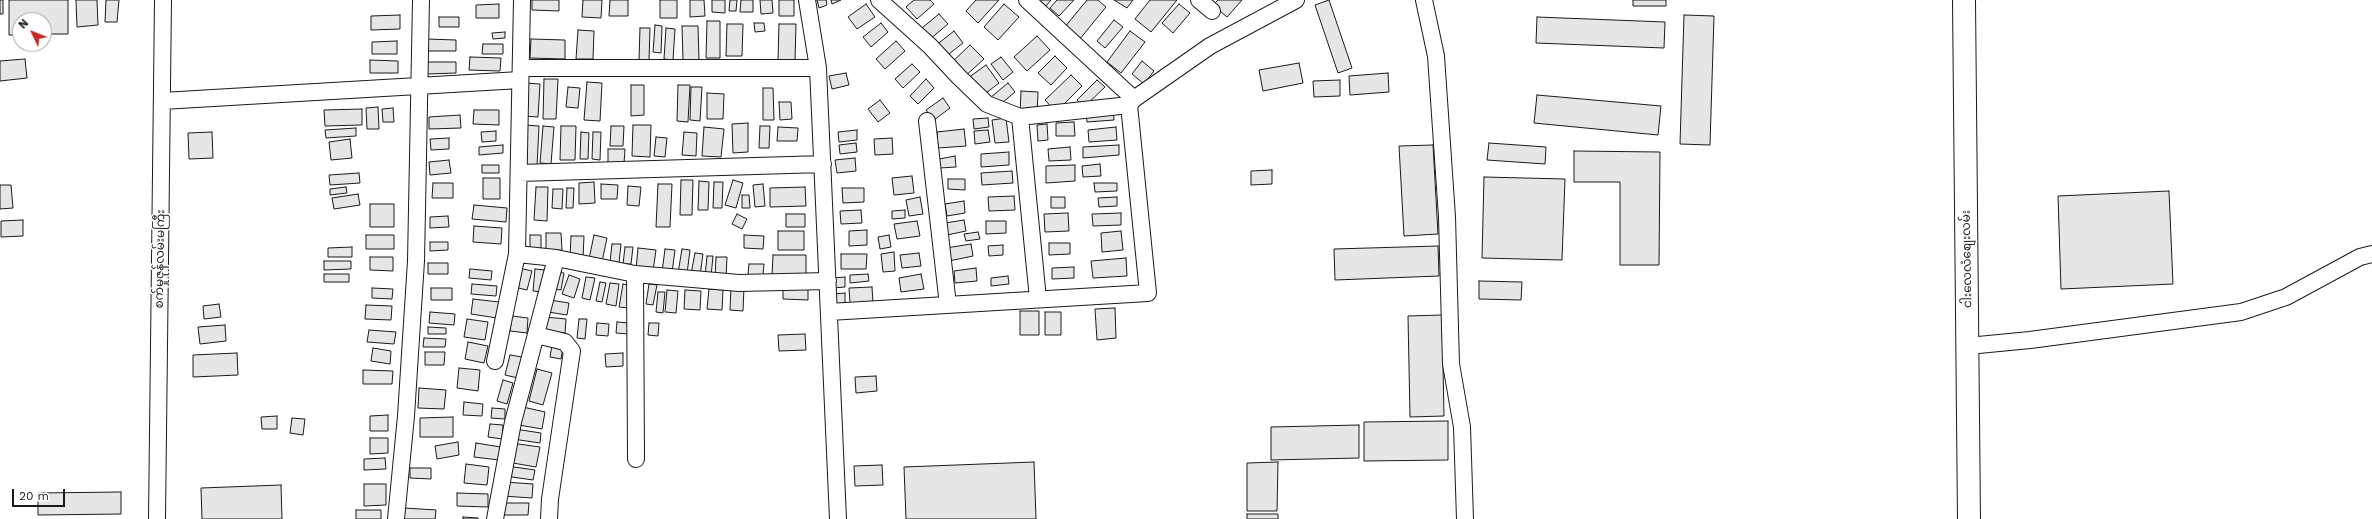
<!DOCTYPE html>
<meta charset="utf-8">
<style>
body{margin:0}
#map{position:relative;width:2372px;height:519px;overflow:hidden;background:#fff;font-family:"Work Sans",sans-serif}
canvas{display:block}
.north{position:absolute;left:12px;top:12px;width:40px;height:40px;box-sizing:border-box;background:#fff;border:1px solid #a3a3a3;border-radius:50%;rotate:313deg;font-size:11px;font-weight:700;line-height:16px;text-align:center;color:#1a1a1a}
.north::after{content:'';display:block;margin:auto;width:14px;height:18px;background:#c62828;clip-path:polygon(50% 0,100% 100%,50% 72%,0 100%)}
.scale{position:absolute;left:12px;top:489px;width:53px;height:18px;box-sizing:border-box;border:2px solid #1a1a1a;border-top:0;padding-left:5px;font-size:12px;line-height:14px;white-space:nowrap;color:#1a1a1a;-webkit-text-stroke:3px #fff;paint-order:stroke}
</style>
<div id="map">
<canvas width="2372" height="519"></canvas>
<div class="north">N</div>
<div class="scale">20 m</div>
</div>
<script>
const context = document.querySelector('canvas').getContext('2d');
context.lineJoin = 'round';
function fillPath(path, color) { context.fillStyle = color; context.fill(path, 'evenodd'); }
const shape = rows => new Path2D(rows.map(r => 'M' + r).join(''));
function strokePath(path, color, width, dash) { context.strokeStyle = color; context.lineWidth = width; context.lineCap = dash ? 'butt' : 'round'; context.setLineDash(dash || []); context.stroke(path); }
function write(font, color, halo, rows, align = 'center') {
  context.font = font + ' "Work Sans","Noto Sans Myanmar",sans-serif'; context.lineWidth = 3; context.setLineDash([]); context.textBaseline = 'middle'; context.strokeStyle = halo; context.fillStyle = color; for (const [text, x, y, turn = 0] of rows) {
    context.save(); context.translate(x, y); context.rotate((+turn || 0) * Math.PI / 180); context.textAlign = isNaN(turn) ? turn : align; if (halo) context.strokeText(text, 0, 0); context.fillText(text, 0, 0); context.restore();
  }
}
const building = shape([
 [0,0,3,0,3,14,0,14,0,0],
 [9,0,68,0,68,34,44,34,44,20,20,20,20,35,9,35,9,0],
 [76,0,97,0,98,25,77,27,76,0],
 [106,0,119,0,117,22,105,22,106,0],
 [532,0,559,0,559,11,532,10,532,0],
 [583,0,602,0,601,18,582,17,583,0],
 [610,0,628,0,628,16,609,16,610,0],
 [660,0,677,0,677,18,660,18,660,0],
 [690,0,704,0,705,16,690,17,690,0],
 [712,0,725,0,725,13,712,12,712,0],
 [730,0,737,0,736,11,729,11,730,0],
 [741,0,753,0,753,12,740,12,741,0],
 [760,0,772,0,773,13,761,14,760,0],
 [779,0,794,0,794,16,779,16,779,0],
 [817,0,826,0,827,5,819,8,817,0],
 [831,0,841,0,832,4,831,0],
 [914,0,930,0,934,4,917,19,906,7,914,0],
 [976,0,999,0,978,23,966,11,976,0],
 [1039,0,1051,0,1046,6,1039,0],
 [1057,0,1074,0,1059,16,1050,8,1057,0],
 [1087,0,1098,0,1106,7,1079,40,1064,28,1087,0],
 [1114,0,1133,0,1127,8,1114,0],
 [1150,0,1177,0,1151,32,1135,19,1150,0],
 [1218,0,1242,0,1227,17,1213,5,1218,0],
 [1329,0,1352,68,1338,73,1315,5,1329,0],
 [1633,0,1666,0,1666,6,1633,6,1633,0],
 [499,4,499,18,476,18,476,5,499,4],
 [866,4,875,17,857,29,848,17,866,4],
 [1004,4,1019,17,998,40,984,27,1004,4],
 [1179,4,1190,13,1173,33,1162,23,1179,4],
 [939,14,948,24,930,39,922,28,939,14],
 [400,15,400,29,371,30,371,16,400,15],
 [1684,15,1714,16,1710,145,1680,144,1684,15],
 [439,17,459,17,459,27,439,27,439,17],
 [1537,17,1665,22,1664,48,1536,43,1537,17],
 [1114,20,1123,27,1105,48,1097,41,1114,20],
 [707,21,720,21,720,58,706,58,707,21],
 [754,23,764,23,765,31,755,32,754,23],
 [881,23,888,32,871,47,863,37,881,23],
 [727,24,743,24,742,56,726,56,727,24],
 [779,24,796,24,795,61,778,61,779,24],
 [655,25,662,26,661,53,653,52,655,25],
 [682,26,698,26,699,60,683,60,682,26],
 [640,28,650,28,649,61,639,60,640,28],
 [666,28,675,29,673,60,664,59,666,28],
 [578,30,594,31,593,59,576,59,578,30],
 [954,31,963,43,945,57,935,46,954,31],
 [1130,31,1145,42,1121,73,1107,62,1130,31],
 [505,32,505,38,493,39,492,33,505,32],
 [1037,36,1050,50,1027,71,1014,57,1037,36],
 [427,39,456,40,456,51,427,51,427,39],
 [531,39,565,40,565,59,530,58,531,39],
 [397,41,397,54,372,54,372,42,397,41],
 [896,41,905,51,885,69,876,59,896,41],
 [483,44,503,44,503,54,482,54,483,44],
 [970,45,984,59,962,79,949,65,970,45],
 [1055,56,1067,68,1051,85,1038,73,1055,56],
 [470,57,501,58,500,71,469,70,470,57],
 [1001,57,1013,72,1003,80,991,64,1001,57],
 [25,59,27,78,0,81,0,61,25,59],
 [370,60,398,61,398,73,370,73,370,60],
 [1142,61,1154,71,1144,84,1132,74,1142,61],
 [427,62,456,62,456,73,427,74,427,62],
 [1299,63,1303,83,1263,91,1259,70,1299,63],
 [912,64,920,72,903,88,895,79,912,64],
 [986,65,999,83,982,96,968,78,986,65],
 [846,73,849,85,832,89,829,76,846,73],
 [1388,73,1389,92,1350,95,1349,76,1388,73],
 [1071,75,1082,86,1056,112,1045,100,1071,75],
 [544,79,558,79,556,119,543,119,544,79],
 [926,79,934,88,918,104,910,96,926,79],
 [1097,80,1105,87,1084,107,1077,100,1097,80],
 [1340,80,1340,96,1314,97,1313,81,1340,80],
 [587,82,602,83,600,121,584,120,587,82],
 [524,83,540,84,538,117,522,116,524,83],
 [1008,83,1015,92,997,107,990,98,1008,83],
 [631,85,644,85,644,115,631,116,631,85],
 [678,85,690,85,688,122,677,121,678,85],
 [568,87,580,88,578,108,566,107,568,87],
 [691,87,702,87,700,121,690,120,691,87],
 [763,88,773,88,774,120,763,120,763,88],
 [1021,91,1038,92,1037,115,1020,114,1021,91],
 [707,93,724,94,723,119,707,119,707,93],
 [1537,95,1661,106,1658,135,1534,123,1537,95],
 [943,98,950,108,934,120,926,110,943,98],
 [880,100,890,113,878,122,868,109,880,100],
 [779,102,791,102,792,119,780,120,779,102],
 [378,107,379,129,367,129,366,108,378,107],
 [393,108,394,122,383,122,382,109,393,108],
 [362,109,362,125,325,126,324,110,362,109],
 [1113,109,1114,120,1087,122,1086,111,1113,109],
 [474,110,499,110,499,125,473,124,474,110],
 [460,115,461,128,429,129,429,117,460,115],
 [988,118,989,127,974,129,973,119,988,118],
 [1006,118,1009,142,995,143,992,120,1006,118],
 [1074,122,1075,136,1056,136,1056,123,1074,122],
 [748,123,748,152,733,153,732,124,748,123],
 [1047,124,1048,140,1038,141,1037,125,1047,124],
 [525,125,539,126,537,167,523,167,525,125],
 [633,125,651,125,650,157,632,156,633,125],
 [543,126,554,127,551,164,540,163,543,126],
 [561,126,576,126,575,160,560,160,561,126],
 [611,126,624,126,623,146,610,146,611,126],
 [760,126,770,126,769,148,759,148,760,126],
 [704,127,724,129,721,157,702,156,704,127],
 [778,127,798,128,797,141,777,141,778,127],
 [1116,127,1117,140,1089,142,1088,130,1116,127],
 [356,128,356,136,326,138,325,130,356,128],
 [964,129,966,146,938,148,937,132,964,129],
 [857,130,857,140,839,142,838,132,857,130],
 [988,130,990,142,975,144,974,131,988,130],
 [496,131,496,141,482,142,481,132,496,131],
 [212,132,213,158,189,159,188,133,212,132],
 [581,132,589,133,588,159,580,159,581,132],
 [593,132,601,132,600,160,592,159,593,132],
 [684,132,697,133,696,156,682,155,684,132],
 [656,137,667,138,665,157,654,156,656,137],
 [449,138,449,149,431,150,430,139,449,138],
 [892,138,893,154,875,155,874,139,892,138],
 [350,139,352,158,331,160,329,142,350,139],
 [856,143,857,152,840,154,839,145,856,143],
 [1489,143,1546,147,1545,164,1487,160,1489,143],
 [503,145,503,153,479,155,479,147,503,145],
 [1119,145,1119,155,1083,158,1083,147,1119,145],
 [1433,145,1438,234,1404,236,1399,146,1433,145],
 [1070,147,1071,160,1049,161,1048,149,1070,147],
 [608,149,625,149,624,164,608,164,608,149],
 [1574,151,1660,152,1659,265,1620,265,1620,182,1574,182,1574,151],
 [1009,152,1009,165,981,167,981,154,1009,152],
 [955,156,956,167,940,168,939,159,955,156],
 [855,158,856,171,837,173,835,160,855,158],
 [449,160,451,173,430,175,429,162,449,160],
 [1100,164,1101,176,1083,177,1082,166,1100,164],
 [482,165,499,165,499,173,482,173,482,165],
 [1075,165,1075,181,1046,183,1046,166,1075,165],
 [1272,170,1272,184,1251,185,1251,171,1272,170],
 [1012,171,1013,183,982,185,981,173,1012,171],
 [359,173,360,183,330,185,329,175,359,173],
 [912,176,914,193,894,195,892,178,912,176],
 [1484,177,1565,179,1562,260,1482,258,1484,177],
 [483,178,500,178,500,199,483,199,483,178],
 [948,179,965,179,965,190,948,189,948,179],
 [681,180,693,180,692,215,680,215,681,180],
 [733,180,743,183,736,208,725,205,733,180],
 [699,181,709,182,708,210,698,210,699,181],
 [594,182,595,203,579,204,579,183,594,182],
 [714,182,723,182,722,208,713,208,714,182],
 [433,183,453,183,453,198,432,198,433,183],
 [1094,183,1117,183,1117,191,1095,192,1094,183],
 [601,184,618,185,617,199,601,199,601,184],
 [658,184,672,184,670,227,656,227,658,184],
 [763,184,765,206,755,207,753,185,763,184],
 [0,185,11,185,13,208,0,209,0,185],
 [628,186,641,187,639,206,627,205,628,186],
 [346,187,347,193,330,195,330,189,346,187],
 [536,187,548,187,547,221,534,220,536,187],
 [805,187,806,206,770,207,770,188,805,187],
 [567,188,574,188,573,208,566,208,567,188],
 [842,188,864,188,864,202,843,203,842,188],
 [553,189,563,189,562,209,552,208,553,189],
 [2169,191,2173,284,2061,289,2058,196,2169,191],
 [358,194,360,205,334,209,332,198,358,194],
 [742,195,749,195,750,208,742,208,742,195],
 [1014,196,1015,210,989,211,988,197,1014,196],
 [920,197,923,214,909,216,906,200,920,197],
 [1051,197,1065,197,1065,208,1051,208,1051,197],
 [1117,197,1117,206,1099,207,1098,198,1117,197],
 [964,201,965,213,947,216,945,204,964,201],
 [370,204,394,204,394,227,370,227,370,204],
 [474,205,507,208,506,222,472,219,474,205],
 [861,210,862,223,841,224,840,211,861,210],
 [905,210,905,218,892,219,892,211,905,210],
 [1068,213,1069,231,1045,232,1044,214,1068,213],
 [1121,213,1121,225,1093,226,1092,214,1121,213],
 [737,214,747,219,742,229,732,224,737,214],
 [786,214,805,214,805,227,786,227,786,214],
 [448,216,449,227,430,228,430,217,448,216],
 [23,220,23,236,1,237,1,221,23,220],
 [964,220,966,231,947,235,945,223,964,220],
 [917,221,920,236,897,239,894,224,917,221],
 [986,221,1006,221,1006,233,986,234,986,221],
 [474,226,502,228,501,244,473,242,474,226],
 [867,230,867,245,849,246,849,231,867,230],
 [778,231,804,231,804,250,778,250,778,231],
 [1121,231,1123,250,1102,252,1101,233,1121,231],
 [978,232,980,239,966,241,964,234,978,232],
 [546,233,561,233,562,250,546,251,546,233],
 [366,235,394,235,394,249,366,249,366,235],
 [530,235,541,235,541,252,530,252,530,235],
 [594,235,607,238,602,262,589,259,594,235],
 [744,235,764,236,763,249,744,248,744,235],
 [889,235,891,247,880,249,878,237,889,235],
 [571,236,584,236,583,258,570,257,571,236],
 [430,242,448,242,448,250,430,251,430,242],
 [1049,243,1070,243,1070,254,1049,255,1049,243],
 [612,244,621,244,619,263,610,262,612,244],
 [971,244,973,256,949,261,946,248,971,244],
 [1003,245,1003,255,989,256,988,246,1003,245],
 [1438,246,1439,276,1335,280,1334,249,1438,246],
 [352,247,352,257,328,257,328,248,352,247],
 [625,247,633,247,631,264,623,264,625,247],
 [638,248,656,250,653,271,636,269,638,248],
 [665,249,675,250,672,273,662,272,665,249],
 [682,249,690,250,687,274,678,273,682,249],
 [894,252,895,271,883,272,881,254,894,252],
 [695,253,703,254,700,276,691,274,695,253],
 [919,253,921,266,902,268,900,255,919,253],
 [841,254,867,254,866,269,841,269,841,254],
 [773,255,806,255,806,276,772,276,773,255],
 [707,256,713,256,711,277,705,277,707,256],
 [370,257,393,257,393,271,370,270,370,257],
 [716,257,727,257,726,278,715,278,716,257],
 [1126,258,1127,276,1093,278,1091,261,1126,258],
 [324,261,351,261,351,269,324,270,324,261],
 [428,263,448,263,448,274,428,274,428,263],
 [749,264,764,264,763,275,748,275,749,264],
 [1074,267,1074,278,1052,279,1052,268,1074,267],
 [519,268,532,271,527,290,514,287,519,268],
 [976,268,977,281,955,283,954,271,976,268],
 [470,269,492,271,491,280,469,278,470,269],
 [535,269,545,270,542,292,533,291,535,269],
 [556,272,564,273,561,290,553,289,556,272],
 [324,274,349,274,349,282,324,282,324,274],
 [868,274,869,281,850,283,850,275,868,274],
 [921,274,924,289,901,292,899,278,921,274],
 [569,275,580,279,574,298,562,294,569,275],
 [1008,276,1009,284,991,286,991,278,1008,276],
 [586,277,595,278,590,300,582,298,586,277],
 [845,277,845,287,833,288,833,278,845,277],
 [1479,281,1522,282,1521,300,1479,299,1479,281],
 [600,282,606,283,602,302,596,301,600,282],
 [610,283,619,284,616,306,606,304,610,283],
 [472,284,497,286,496,296,471,294,472,284],
 [623,284,632,286,628,308,619,307,623,284],
 [649,284,657,285,653,305,646,304,649,284],
 [783,285,808,286,808,300,783,299,783,285],
 [731,287,744,287,743,311,730,310,731,287],
 [872,287,873,303,850,303,849,288,872,287],
 [372,288,393,289,392,299,372,298,372,288],
 [431,288,452,288,452,300,431,300,431,288],
 [709,289,723,290,722,310,707,309,709,289],
 [667,290,678,291,676,313,665,312,667,290],
 [685,290,701,291,700,310,684,309,685,290],
 [658,292,665,292,663,313,656,312,658,292],
 [845,293,845,303,834,304,834,294,845,293],
 [473,299,499,302,497,318,471,314,473,299],
 [550,300,569,303,567,315,548,312,550,300],
 [219,304,221,317,204,319,203,306,219,304],
 [366,305,392,306,391,320,365,319,366,305],
 [1115,308,1116,338,1097,340,1095,309,1115,308],
 [1020,311,1039,311,1039,335,1020,335,1020,311],
 [430,312,455,314,454,325,429,323,430,312],
 [1045,312,1061,312,1061,335,1045,335,1045,312],
 [1442,315,1444,416,1410,417,1408,316,1442,315],
 [512,316,528,318,527,333,510,331,512,316],
 [545,317,566,319,565,333,543,330,545,317],
 [467,319,488,322,485,340,464,337,467,319],
 [579,319,587,319,585,339,577,338,579,319],
 [617,322,629,323,628,334,616,333,617,322],
 [597,323,609,324,608,336,596,335,597,323],
 [649,323,659,323,658,336,648,335,649,323],
 [225,325,226,341,200,344,198,327,225,325],
 [428,327,446,328,446,334,428,334,428,327],
 [369,330,396,332,394,344,367,342,369,330],
 [805,334,806,350,779,351,778,335,805,334],
 [424,338,446,339,445,347,423,347,424,338],
 [468,342,488,346,484,363,465,359,468,342],
 [552,345,563,347,561,359,550,357,552,345],
 [373,348,391,351,390,364,371,361,373,348],
 [425,352,445,352,444,365,425,365,425,352],
 [237,353,238,375,193,377,193,355,237,353],
 [623,353,623,366,606,367,605,354,623,353],
 [510,355,522,357,518,378,505,375,510,355],
 [459,368,480,370,478,391,457,388,459,368],
 [537,369,552,373,543,405,529,401,537,369],
 [363,370,393,371,392,384,363,384,363,370],
 [876,376,877,391,856,393,855,377,876,376],
 [503,380,513,383,507,404,497,401,503,380],
 [419,388,446,390,444,409,418,408,419,388],
 [464,402,483,404,482,416,463,415,464,402],
 [523,407,545,412,542,429,519,425,523,407],
 [492,408,505,409,505,419,491,418,492,408],
 [388,415,388,431,370,431,370,416,388,415],
 [277,416,277,429,262,429,261,417,277,416],
 [453,417,453,437,420,437,420,418,453,417],
 [292,418,305,419,303,435,290,433,292,418],
 [1448,421,1448,460,1364,461,1364,422,1448,421],
 [490,424,503,425,502,439,488,437,490,424],
 [1359,425,1359,458,1271,460,1271,427,1359,425],
 [515,429,541,433,540,443,513,439,515,429],
 [370,438,388,438,388,453,370,454,370,438],
 [458,442,459,455,437,459,435,446,458,442],
 [476,443,501,447,499,460,474,457,476,443],
 [511,443,540,447,536,467,507,462,511,443],
 [385,458,386,469,364,470,364,459,385,458],
 [1034,462,1036,519,906,519,904,467,1034,462],
 [1278,462,1277,511,1247,511,1247,463,1278,462],
 [466,464,489,467,487,485,464,483,466,464],
 [882,465,883,485,855,486,854,466,882,465],
 [507,466,535,470,533,480,505,476,507,466],
 [410,468,431,468,431,479,410,478,410,468],
 [504,482,533,484,532,498,503,496,504,482],
 [364,484,386,484,386,505,364,506,364,484],
 [281,485,282,519,202,519,201,488,281,485],
 [121,492,121,514,38,515,38,493,121,492],
 [457,493,488,494,488,507,457,506,457,493],
 [503,503,529,503,528,515,503,515,503,503],
 [405,508,436,510,435,519,404,519,405,508],
 [356,510,381,510,381,519,356,519,356,510],
 [1247,514,1278,514,1278,519,1247,519,1247,514],
 [463,517,478,518,478,519,463,519,463,517]
]);
fillPath(building, '#e6e6e6');
strokePath(building, '#1a1a1a', 1);
const street = shape([
 [807,0,818,68,838,519],
 [879,0,930,46,959,77,987,104,1020,117,1129,105],
 [1027,0,1134,99],
 [1199,0,1212,11],
 [1424,0,1436,56,1447,217,1451,364,1462,427,1465,519],
 [521,68,818,68],
 [162,101,520,80],
 [1020,117,1038,299],
 [927,121,948,305],
 [519,173,823,164],
 [517,254,556,258,635,274,739,283,828,281],
 [635,274,636,459],
 [829,312,1148,293,1129,105,1134,99,1210,46,1296,0],
 [536,335,565,342,572,351,550,499,549,519],
 [1968,346,2030,340,2241,312,2286,297,2360,257,2372,254],
 [495,361,517,254,522,0],
 [157,519,163,0],
 [396,519,406,416,416,261,421,0],
 [495,519,513,422,556,258]
]);
const secondary = shape([
 [1964,0,1969,519]
]);
strokePath(street, '#1a1a1a', 18);
strokePath(secondary, '#1a1a1a', 24);
strokePath(street, '#fff', 16);
strokePath(secondary, '#fff', 22);
write('12px', '#1a1a1a', '#fff', [
 ["စက်မှုဇုန်လမ်းမကြီး",160,259,-89],
 ["ငါးလေလံစျေးလမ်း",1967,259,-91]
]);
</script>
